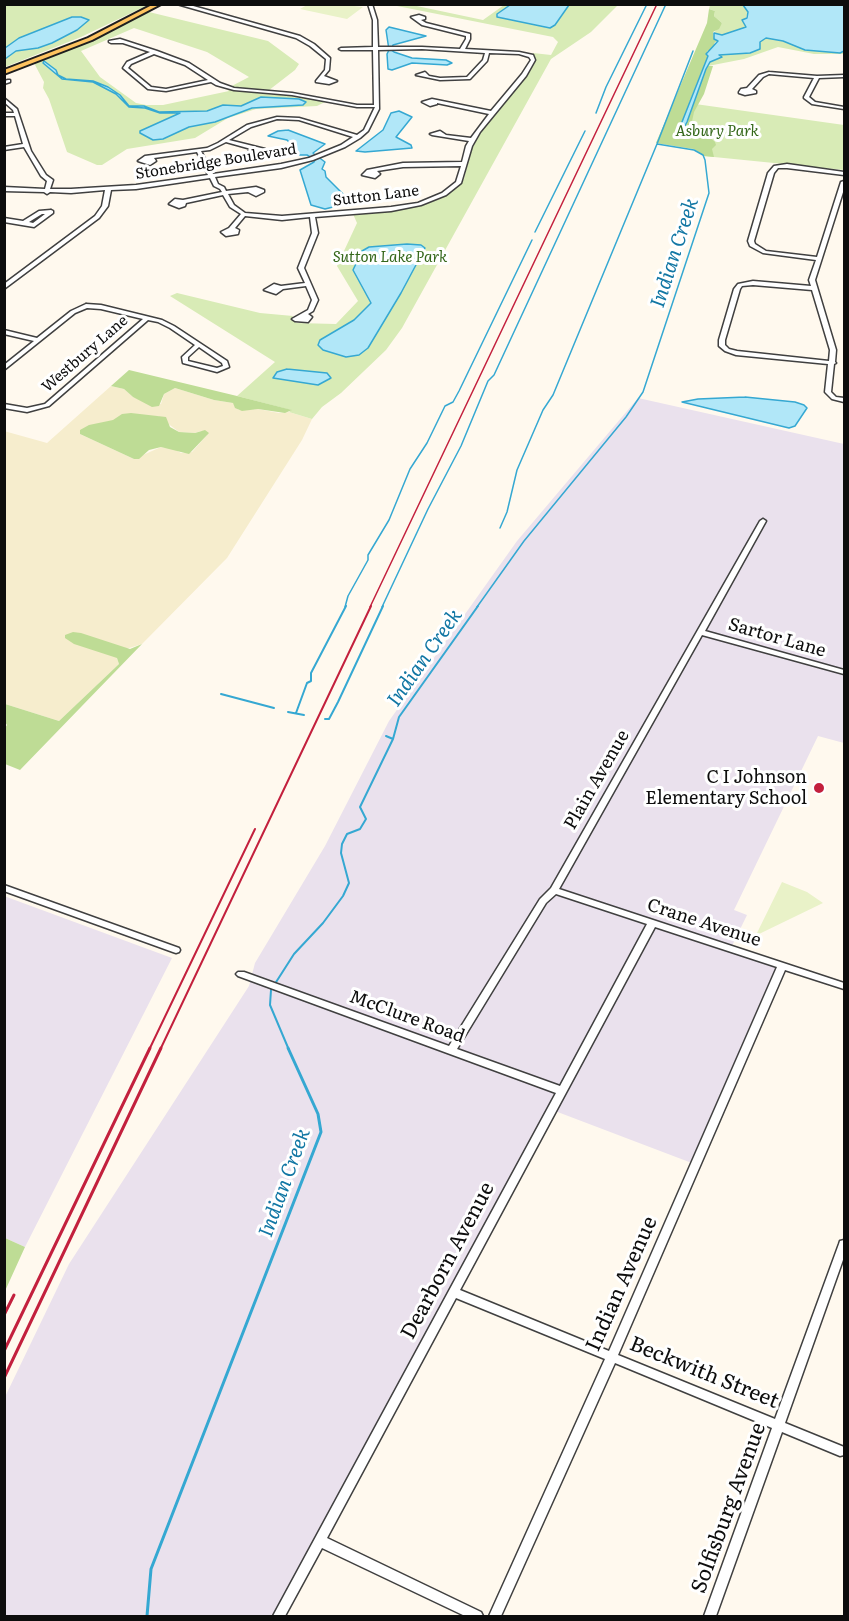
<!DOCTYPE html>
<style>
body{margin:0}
#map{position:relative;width:849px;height:1621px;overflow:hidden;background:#fff9ee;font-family:Literata,serif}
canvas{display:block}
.frame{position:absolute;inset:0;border:6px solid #0d0d0d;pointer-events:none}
</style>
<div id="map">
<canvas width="849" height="1621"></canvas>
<div class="frame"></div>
</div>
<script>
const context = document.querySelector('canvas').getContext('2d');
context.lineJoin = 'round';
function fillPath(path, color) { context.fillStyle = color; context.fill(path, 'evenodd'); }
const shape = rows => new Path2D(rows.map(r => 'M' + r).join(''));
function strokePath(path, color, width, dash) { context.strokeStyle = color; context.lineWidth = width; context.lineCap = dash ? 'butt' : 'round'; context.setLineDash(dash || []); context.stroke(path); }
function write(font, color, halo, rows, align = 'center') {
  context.font = font + ' Literata,serif'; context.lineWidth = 6; context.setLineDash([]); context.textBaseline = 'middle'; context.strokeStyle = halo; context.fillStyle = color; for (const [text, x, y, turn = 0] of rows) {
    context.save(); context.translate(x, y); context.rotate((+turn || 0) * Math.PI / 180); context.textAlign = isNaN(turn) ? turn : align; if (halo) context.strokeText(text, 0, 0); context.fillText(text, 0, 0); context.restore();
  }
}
fillPath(shape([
 [638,398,844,444,844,743,818,736,734,910,747,915,729,952,782,970,697,1165,555,1111,305,1579,275,1616,5,1616,4,1399,69,1264,249,986,255,963,325,846,389,721,517,541],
 [4,896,172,958,25,1247,5,1238]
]), '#eae1ed');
fillPath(shape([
 [111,386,124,389,133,397,161,404,164,394,175,388,214,400,233,403,239,410,258,409,279,413,289,412,312,419,302,440,227,558,142,644,126,649,117,658,119,664,59,721,5,704,4,431,47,443],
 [144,416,158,416,179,432,195,433,201,431,207,435,192,452,181,453,174,449,161,447,134,459,80,434,106,422]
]), '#f6edcd');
fillPath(shape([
 [4,5,148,5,81,37,5,67],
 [392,5,412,5,483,20,504,5,618,5,591,32,551,59,402,328,386,350,341,393,322,407,312,419,289,412,291,410,237,396,275,362,170,296,177,293,260,313,293,316,291,320,297,323,336,324,358,301,337,266,357,223,353,214,417,206,440,199,454,190,464,179,471,150,483,129,535,63,533,53,551,55,558,42,553,37],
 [710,5,743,5,748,12,744,23,746,27,722,35,714,33,722,23,714,16,715,11,709,9],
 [149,12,268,41,299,64,295,70,264,94,297,96,325,102,317,106,256,109,228,118,195,138,127,149,102,165,97,165,67,152,49,99,43,88,44,82,34,63,99,36],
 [134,28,207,52,249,77,226,89,229,91,163,105,146,105,136,103,100,77,81,51],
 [766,38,783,41,805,50,840,53,844,51,844,54,814,54,778,47,744,59,708,66,709,62,720,57,718,55,749,53,760,49,760,42],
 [674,101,844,125,844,170,704,156,694,149,656,143]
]), '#d8ebb6');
fillPath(shape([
 [709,9,715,11,714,16,722,23,719,29,713,32,714,39,718,41,715,42,712,50,707,51,708,56,689,103,699,88,706,69,708,66,713,66,704,94,694,112,690,131,706,134,715,142,716,145,712,149,714,157,704,156,694,149,656,143,707,23],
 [129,370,237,396,292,410,285,413,258,409,242,411,235,408,233,403,214,400,175,388,164,394,159,406,152,407,133,397,124,389,111,386],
 [131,413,166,417,170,427,179,432,195,433,205,430,209,433,189,454,161,447,149,450,139,459,134,459,80,434,80,430,89,425,113,420,122,414],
 [73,632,81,633,130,649,142,644,20,770,5,764,5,728,7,725,5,722,5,704,59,721,119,664,117,658,74,644,65,638,65,635],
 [5,1238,25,1247,5,1291]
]), '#bedc95');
fillPath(shape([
 [307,5,346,5,363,7,347,19,300,9],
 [782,882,807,892,823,903,759,934,757,937,753,935,757,933]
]), '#e9f2c8');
const water = shape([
 [510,5,510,4,569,5,555,25,550,28,497,17,497,14,510,5],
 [743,5,844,5,844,51,840,53,805,50,783,41,766,38,760,42,760,49,750,53,719,55,722,57,710,62,706,69,687,122,681,133,680,127,708,56,706,54,718,41,714,39,714,33,722,35,746,27,742,20,747,18,748,12,743,5],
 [72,17,81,17,89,20,77,30,52,43,38,48,16,51,5,59,5,48,19,38,72,17],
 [389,27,426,36,393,45,391,50,394,52,412,58,446,60,452,63,447,65,412,63,392,70,388,69,387,54,389,50,386,30,389,27],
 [44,61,56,70,58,75,66,79,93,81,108,87,120,95,129,106,144,106,159,112,207,111,223,105,241,106,261,97,299,99,306,102,303,105,252,108,215,122,189,127,163,139,153,140,140,133,140,131,180,113,160,113,145,108,129,107,116,94,93,82,62,79,43,63,44,61],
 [399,111,412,117,396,137,411,145,412,148,365,152,356,151,383,130,391,113,399,111],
 [288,130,325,144,313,153,325,162,322,169,325,171,326,177,344,195,345,204,325,209,311,205,300,170,314,162,315,160,307,155,299,155,296,149,287,140,268,136,278,131,288,130],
 [407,244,421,245,425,248,401,293,368,348,359,355,346,357,323,350,318,345,320,340,354,320,371,303,353,270,362,251,369,247,407,244],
 [287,369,327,373,331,378,318,385,273,378,277,372,287,369],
 [745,397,795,402,804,405,807,408,795,426,789,428,682,402,698,399,745,397]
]);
fillPath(water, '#b1e7f8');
strokePath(water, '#35a8d2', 1.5);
strokePath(shape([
 [596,113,606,87,647,4],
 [657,144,693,51],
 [535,232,585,131],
 [345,607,348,596,368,560,368,555,389,520,410,469,427,443,445,406,453,402,459,391,532,240],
 [382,607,428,509,461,446,488,381,494,375,666,4],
 [477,607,524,541,626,417,643,392,709,193,705,160,703,155,694,150,657,144,553,395,543,410,517,470,507,512,500,528]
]), '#35a8d2', 1.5);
strokePath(shape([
 [221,694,274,708],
 [288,712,304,715],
 [296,713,307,683,311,681,311,673,346,606],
 [325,719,329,719,338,702,383,606],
 [386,736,393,739],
 [289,1050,270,1005,271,990,294,954,323,923,343,896,349,883,341,853,342,844,347,834,360,829,366,819,360,807,393,739,399,717,478,606]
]), '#35a8d2', 2);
strokePath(shape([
 [147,1616,151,1569,321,1132,318,1114,288,1048]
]), '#35a8d2', 3);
const minor = shape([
 [177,4,186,4,300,36,314,44,330,58,329,70,324,76,337,81,329,84,316,82,316,81,325,70,326,59,310,46,296,38,177,4],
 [368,4,372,4,377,20,378,47,422,47,460,49,466,39,466,36,422,25,411,17,419,15,425,17,425,19,421,20,426,23,470,34,470,39,465,49,519,52,533,55,535,60,526,76,480,132,472,146,461,183,446,195,421,205,391,211,315,217,318,233,304,268,318,300,313,311,308,314,312,317,308,322,295,321,292,319,308,310,312,300,306,286,283,289,276,294,264,290,274,284,281,286,305,283,298,268,312,233,310,217,282,220,245,216,235,228,239,230,238,234,226,236,221,232,229,228,241,214,230,207,223,195,186,203,185,206,179,208,169,204,175,199,183,200,222,192,220,189,214,186,210,178,136,189,111,190,108,206,99,218,4,289,4,284,95,216,102,206,105,190,71,193,50,192,47,194,44,192,4,191,4,187,45,189,47,181,41,176,24,147,4,150,4,147,23,144,15,116,4,116,4,113,14,113,13,110,4,102,4,98,17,109,31,151,46,175,53,180,50,189,71,189,136,185,208,175,197,152,154,158,156,161,150,165,138,161,145,156,207,148,218,143,247,125,277,117,299,118,357,135,364,130,375,107,357,107,292,95,234,90,216,85,211,82,166,91,148,89,123,68,127,62,150,52,123,43,111,43,109,42,109,41,120,39,157,51,189,63,220,83,234,88,292,93,357,105,374,105,373,50,341,50,339,49,341,48,373,47,373,20,368,4],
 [422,49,485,53,483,60,467,77,440,78,429,76,425,72,416,75,440,80,470,79,487,61,489,53,519,54,529,57,531,60,522,74,491,111,432,99,422,102,430,106,437,104,437,103,489,114,471,138,446,135,440,131,430,134,432,135,469,141,466,146,462,162,403,163,367,170,362,175,375,178,380,174,377,171,403,167,461,166,456,182,442,193,418,203,391,207,282,216,245,213,234,205,228,194,248,192,256,196,264,192,264,190,256,187,226,191,224,187,218,184,215,177,281,168,313,160,345,147,360,138,368,131,379,109,378,50,422,49],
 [154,54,185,65,208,80,166,89,151,87,128,68,131,64,154,54],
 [277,119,299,120,353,137,341,145,309,158,281,164,213,174,201,151,210,150,226,142,251,149,248,152,249,153,255,155,265,151,265,149,229,140,251,127,277,119],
 [769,72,817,76,844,75,844,77,819,78,809,97,815,102,844,107,844,109,812,104,804,98,804,97,814,78,769,74,763,77,752,89,756,91,756,93,745,95,739,93,739,92,741,89,747,88,759,75,769,72],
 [8,80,10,80,10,82,4,84,4,81,8,80],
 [787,164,844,172,844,175,787,168,778,168,774,173,754,241,755,244,766,251,817,257,841,182,844,181,844,189,815,280,836,350,835,362,836,363,834,364,831,392,836,397,844,398,844,402,832,399,825,392,828,364,736,355,725,351,719,346,719,340,734,289,738,284,753,281,811,286,809,280,816,260,763,253,750,246,748,241,768,173,774,166,787,164],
 [753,285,812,290,830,350,829,361,737,351,729,349,725,345,725,340,740,289,742,286,753,285],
 [51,210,53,211,53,213,34,227,4,222,4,218,23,221,39,211,51,210],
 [42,214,45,214,33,223,29,222,42,214],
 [86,304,101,305,162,320,174,326,227,361,229,367,217,372,183,363,182,357,195,345,170,328,158,322,148,320,49,406,27,412,4,408,4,404,27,408,45,404,143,319,101,309,87,308,75,313,4,370,4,365,34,341,4,334,4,330,37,338,71,311,86,304],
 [199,347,222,363,223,366,217,368,188,361,188,357,199,347],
 [763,519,766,521,705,631,844,670,844,674,702,635,559,889,844,983,844,989,785,970,618,1355,775,1419,839,1244,840,1241,844,1240,844,1257,785,1423,844,1447,844,1455,840,1456,782,1432,716,1616,704,1616,772,1428,615,1363,501,1616,489,1616,605,1359,456,1298,327,1538,481,1612,483,1616,465,1616,322,1548,285,1616,273,1616,556,1093,238,976,236,974,238,972,244,972,449,1046,540,899,551,888,760,521,763,519],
 [556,894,647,924,560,1086,457,1049,546,903,556,894],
 [655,927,777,967,609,1351,460,1290,655,927],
 [4,885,179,948,180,950,179,952,176,953,173,952,4,891,4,885]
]);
const major = shape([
 [154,4,161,4,92,40,4,74,4,70,88,38,154,4]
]);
strokePath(minor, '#404040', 3);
strokePath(major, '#1e1e1e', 4);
fillPath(minor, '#fff');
fillPath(major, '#fec35f');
strokePath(shape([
 [370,607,657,4]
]), '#c3203d', 1.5);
strokePath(shape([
 [149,1050,255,829],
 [160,1050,371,606]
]), '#c3203d', 2);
strokePath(shape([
 [4,1315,14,1295],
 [4,1351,150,1048],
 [4,1378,161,1048]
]), '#c3203d', 3);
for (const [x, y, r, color] of [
 [819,788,6,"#c3203d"]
]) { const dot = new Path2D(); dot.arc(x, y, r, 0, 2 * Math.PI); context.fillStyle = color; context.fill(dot); strokePath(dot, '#fff', 2); }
write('italic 15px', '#35681b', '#fff', [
 ["Asbury Park",717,132],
 ["Sutton Lake Park",390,258]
]);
write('15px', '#0d0d0d', '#fff', [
 ["Stonebridge Boulevard",216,162,-9],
 ["Sutton Lane",376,196,-7],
 ["Westbury Lane",85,354,-41]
]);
write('18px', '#0d0d0d', '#fff', [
 ["Sartor Lane",777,638,16],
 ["Plain Avenue",597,780,-60],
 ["Crane Avenue",704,923,18],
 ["McClure Road",407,1017,20]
]);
write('18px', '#0d0d0d', '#fff', [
 ["C I Johnson",807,778],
 ["Elementary School",807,799]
], 'right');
write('italic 20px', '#1277a4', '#fff', [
 ["Indian Creek",675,253,-72],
 ["Indian Creek",425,658,-55],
 ["Indian Creek",285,1183,-70]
]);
write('21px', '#0d0d0d', '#fff', [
 ["Dearborn Avenue",448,1261,-62],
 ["Indian Avenue",622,1284,-66],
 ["Beckwith Street",704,1373,22],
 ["Solfisburg Avenue",729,1508,-70]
]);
</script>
